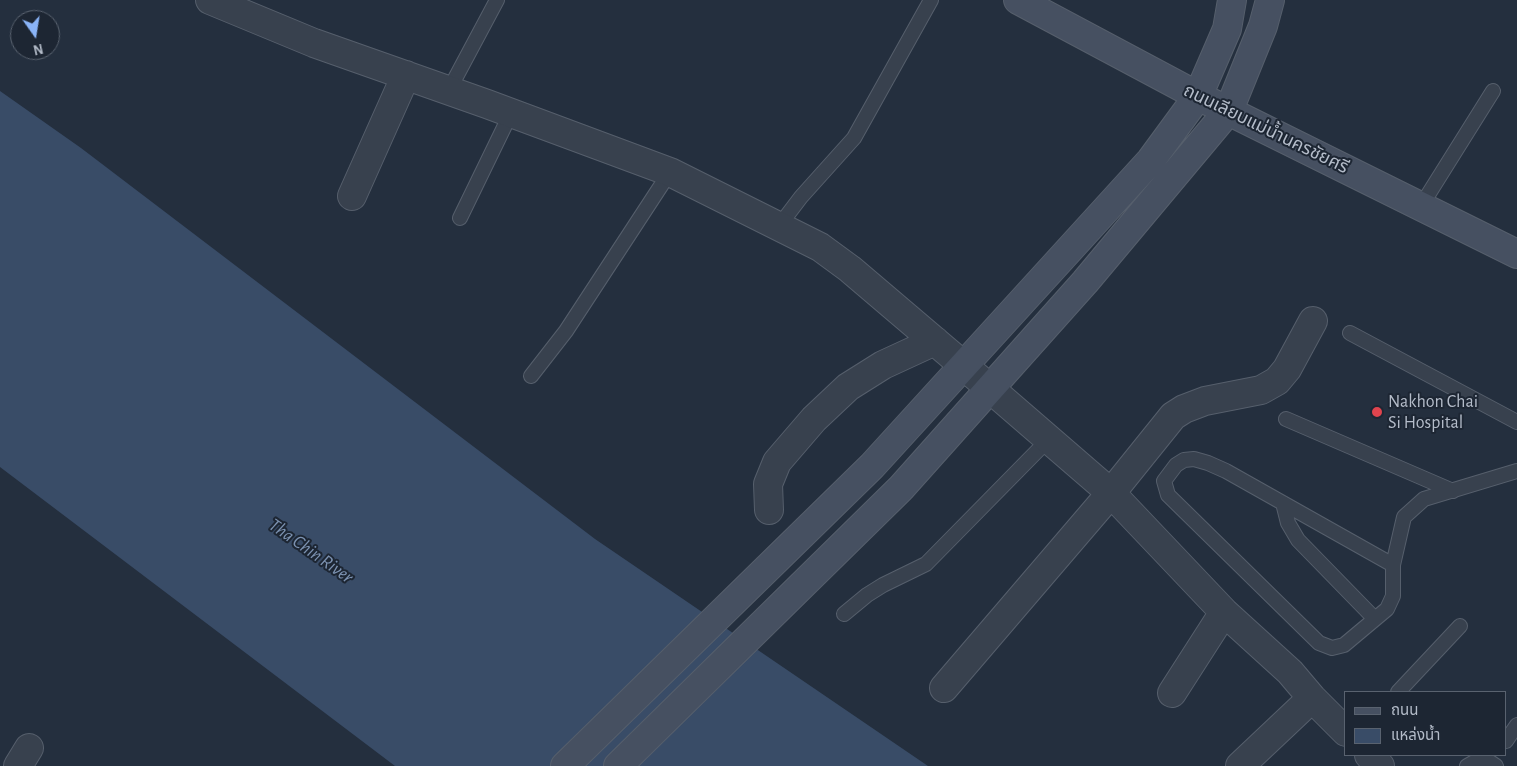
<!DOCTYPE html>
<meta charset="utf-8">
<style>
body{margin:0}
#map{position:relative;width:1517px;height:766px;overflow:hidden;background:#242f3e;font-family:"Alegreya Sans","Noto Sans Thai",sans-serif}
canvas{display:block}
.legend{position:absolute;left:1344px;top:691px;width:162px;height:65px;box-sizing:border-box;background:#1d2633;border:1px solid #59626f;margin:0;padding:6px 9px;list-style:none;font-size:15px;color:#b4bcc9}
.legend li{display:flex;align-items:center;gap:10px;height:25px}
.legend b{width:25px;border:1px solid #59626f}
.north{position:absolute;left:10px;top:10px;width:50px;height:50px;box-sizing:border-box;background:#1d2633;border:1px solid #59626f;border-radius:50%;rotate:167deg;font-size:14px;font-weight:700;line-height:20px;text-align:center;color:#b4bcc9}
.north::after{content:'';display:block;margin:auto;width:18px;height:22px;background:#8ab4f8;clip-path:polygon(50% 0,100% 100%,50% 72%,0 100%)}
</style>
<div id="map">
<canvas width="1517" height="766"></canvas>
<ul class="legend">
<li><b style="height:6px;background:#465061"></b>ถนน</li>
<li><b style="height:14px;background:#394c67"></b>แหล่งน้ำ</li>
</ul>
<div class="north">N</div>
</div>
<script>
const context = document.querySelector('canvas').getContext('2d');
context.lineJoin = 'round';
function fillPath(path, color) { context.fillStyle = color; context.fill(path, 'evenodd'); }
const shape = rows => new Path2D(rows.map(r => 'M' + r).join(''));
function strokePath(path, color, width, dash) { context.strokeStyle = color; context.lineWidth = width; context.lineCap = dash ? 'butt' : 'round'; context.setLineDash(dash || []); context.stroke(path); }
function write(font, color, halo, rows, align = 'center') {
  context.font = font + ' "Alegreya Sans","Noto Sans Thai",sans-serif'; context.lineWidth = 4; context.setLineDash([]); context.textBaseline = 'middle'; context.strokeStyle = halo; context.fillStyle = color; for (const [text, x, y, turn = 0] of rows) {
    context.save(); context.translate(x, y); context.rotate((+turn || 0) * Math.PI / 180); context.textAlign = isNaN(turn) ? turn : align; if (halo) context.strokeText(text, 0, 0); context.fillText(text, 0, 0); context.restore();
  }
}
fillPath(shape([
 [0,91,81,148,595,539,928,766,395,766,0,467]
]), '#394c67');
const lane = shape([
 [449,90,497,0],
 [1421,206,1493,91],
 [460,218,511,113],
 [779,226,801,197,854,138,931,0],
 [1350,333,1517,422],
 [531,376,566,331,670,172],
 [1286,419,1453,491],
 [1283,503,1288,523,1298,540,1375,619],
 [1393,565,1226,471,1208,463,1194,459,1184,460,1176,465,1164,481,1168,495,1319,643,1332,648,1344,645,1387,609,1393,596,1393,565,1404,517,1424,499,1517,471],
 [844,614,867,595,883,585,926,564,1049,439],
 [1398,692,1460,626],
 [1506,741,1517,725],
 [1467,766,1476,761,1490,762,1496,766]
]);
const street = shape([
 [210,0,314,43,487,104,670,172,820,247,850,269,964,366,1111,493,1224,612,1290,672,1312,698,1346,732],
 [352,196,406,75],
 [769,510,768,484,777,462,814,419,848,387,883,365,935,341],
 [944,688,1111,493,1173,416,1184,409,1205,401,1261,390,1277,381,1287,369,1313,321],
 [1172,693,1224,612],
 [1369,755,1380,766],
 [18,766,29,748],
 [1240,766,1312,698]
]);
const secondary = shape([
 [1018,0,1198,96,1517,254],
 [565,766,872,466,1151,160,1198,96,1227,29,1232,0],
 [618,766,901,488,1085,282,1229,110,1263,26,1270,0]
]);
strokePath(lane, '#565f6c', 16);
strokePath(street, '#565f6c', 30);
strokePath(secondary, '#565f6c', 30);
strokePath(lane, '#38414e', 14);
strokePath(street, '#38414e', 28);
strokePath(secondary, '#465061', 28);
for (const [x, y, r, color] of [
 [1377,412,6,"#e0444e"]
]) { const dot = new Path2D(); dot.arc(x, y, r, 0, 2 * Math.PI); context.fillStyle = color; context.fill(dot); strokePath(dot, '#1d2633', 2); }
write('18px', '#b4bcc9', '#1d2633', [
 ["ถนนเลียบแม่น้ำนครชัยศรี",1266,129,26]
]);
write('18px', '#b4bcc9', '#1d2633', [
 ["Nakhon Chai",1388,402],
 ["Si Hospital",1388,423]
], 'left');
write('italic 19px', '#7c92b1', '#1d2633', [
 ["Tha Chin River",311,551,35]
]);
</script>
